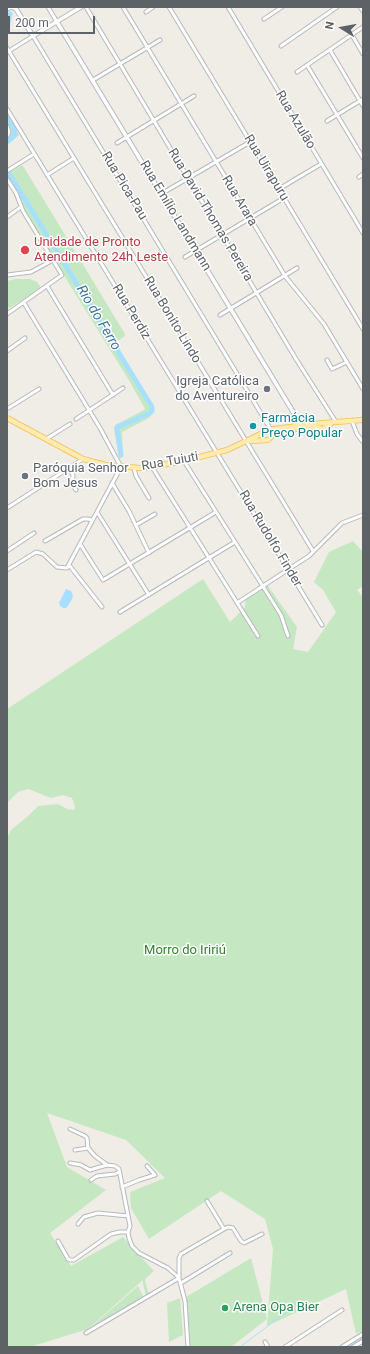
<!DOCTYPE html>
<meta charset="utf-8">
<style>
body{margin:0}
#map{position:relative;width:370px;height:1354px;overflow:hidden;background:#f0ede6;font-family:Roboto,sans-serif}
canvas{display:block}
.frame{position:absolute;inset:0;border:8px solid #5d6267;pointer-events:none}
.north{position:absolute;left:322px;top:8px;width:40px;height:40px;-webkit-text-stroke:3px #fff;paint-order:stroke;rotate:281deg;font-size:11px;font-weight:700;line-height:16px;text-align:center;color:#5d6267}
.north::after{content:'';display:block;margin:auto;width:14px;height:18px;background:#5d6267;clip-path:polygon(50% 0,100% 100%,50% 72%,0 100%)}
.scale{position:absolute;left:8px;top:16px;width:87px;height:18px;box-sizing:border-box;border:2px solid #5d6267;border-top:0;padding-left:5px;font-size:12px;line-height:14px;white-space:nowrap;color:#5d6267;-webkit-text-stroke:3px #fff;paint-order:stroke}
</style>
<div id="map">
<canvas width="370" height="1354"></canvas>
<div class="frame"></div>
<div class="north">N</div>
<div class="scale">200 m</div>
</div>
<script>
const context = document.querySelector('canvas').getContext('2d');
context.lineJoin = 'round';
function fillPath(path, color) { context.fillStyle = color; context.fill(path, 'evenodd'); }
const shape = rows => new Path2D(rows.map(r => 'M' + r).join(''));
function strokePath(path, color, width, dash) { context.strokeStyle = color; context.lineWidth = width; context.lineCap = dash ? 'butt' : 'round'; context.setLineDash(dash || []); context.stroke(path); }
function write(font, color, halo, rows, align = 'center') {
  context.font = font + ' Roboto,sans-serif'; context.lineWidth = 3; context.setLineDash([]); context.textBaseline = 'middle'; context.strokeStyle = halo; context.fillStyle = color; for (const [text, x, y, turn = 0] of rows) {
    context.save(); context.translate(x, y); context.rotate((+turn || 0) * Math.PI / 180); context.textAlign = isNaN(turn) ? turn : align; if (halo) context.strokeText(text, 0, 0); context.fillText(text, 0, 0); context.restore();
  }
}
fillPath(shape([
 [7,112,19,135,7,144,7,138,11,132,7,124],
 [21,166,23,166,50,210,125,334,124,337,117,341,116,345,154,410,153,413,149,418,122,432,123,454,120,459,119,458,114,427,115,425,144,410,145,409,130,382,24,211,19,195,7,177,7,174],
 [15,279,30,279,37,282,41,288,11,307,8,308,7,303,7,281],
 [353,541,363,552,363,586,357,590,363,597,363,1331,356,1334,346,1289,267,1326,273,1249,265,1219,221,1191,149,1239,131,1208,130,1192,165,1178,126,1140,47,1113,67,1167,106,1190,50,1233,71,1266,123,1237,154,1271,145,1279,146,1285,149,1294,146,1296,143,1284,143,1280,88,1329,30,1347,7,1347,7,838,11,830,28,816,38,806,58,804,67,809,74,810,75,807,72,798,63,795,51,798,28,789,18,792,7,803,7,709,203,579,230,622,245,607,246,598,268,586,297,627,293,649,308,652,336,612,323,590,314,582,329,552],
 [251,1258,267,1319,231,1347,189,1347,186,1297],
 [138,1286,144,1298,91,1327],
 [180,1298,183,1335,169,1342,167,1303]
]), '#c5e8c2');
fillPath(shape([
 [66,589,71,591,73,595,72,599,68,606,66,608,63,608,60,606,59,603]
]), '#a7e0ff');
strokePath(shape([
 [240,1347,289,1310],
 [348,1347,363,1338]
]), '#a7e0ff', 1);
strokePath(shape([
 [7,29,10,14],
 [7,116,14,129,15,135,7,142],
 [7,170,152,407,152,411,150,413,118,427,117,430,121,455]
]), '#a7e0ff', 5);
const minor = shape([
 [48,7,57,22],
 [86,7,296,359,336,422],
 [123,7,285,276,324,324,363,389],
 [169,7,363,329],
 [228,7,363,233],
 [360,7,363,11],
 [146,12,153,7],
 [264,19,282,7],
 [352,35,363,54],
 [281,46,337,7],
 [7,48,313,551],
 [330,50,363,106],
 [9,51,33,36,271,430],
 [307,65,363,158],
 [297,72,363,27],
 [93,80,160,40],
 [7,109,322,625],
 [327,121,363,99],
 [7,126,9,132,7,136],
 [117,143,194,96],
 [7,171,34,154],
 [47,175,74,158],
 [359,177,363,174],
 [7,179,16,193,23,211,62,275,7,314],
 [279,189,321,164],
 [161,194,250,142],
 [7,217,21,207],
 [185,257,284,198],
 [7,275,31,272,53,260],
 [47,286,113,395],
 [220,315,297,268],
 [7,351,25,338],
 [327,360,332,369,347,362],
 [7,409,39,389],
 [76,419,123,388],
 [352,421,357,434,363,442],
 [46,439,70,424],
 [184,461,281,615,288,636],
 [152,467,258,636],
 [69,468,73,475,72,483,76,490],
 [134,468,136,476,149,498],
 [112,483,129,511,149,553],
 [7,508,83,459],
 [97,512,149,595],
 [136,525,155,514],
 [45,541,83,519,88,519,92,520],
 [80,544,103,580,216,512],
 [7,551,34,533],
 [69,565,102,607],
 [7,570,36,552,43,554,57,567,67,568,121,467,100,428,24,303],
 [237,603,309,556,342,523,363,515],
 [120,612,235,542],
 [70,1129,85,1136,87,1138,88,1148,95,1156,107,1165,115,1166,119,1169,130,1226,128,1232,129,1238,132,1246,139,1253,168,1268,179,1278,185,1301,188,1347],
 [75,1150,88,1148],
 [70,1163,81,1165,90,1170,107,1165],
 [91,1180,97,1176,115,1174,119,1172],
 [122,1187,139,1180,155,1175,147,1166],
 [207,1201,224,1229],
 [78,1224,84,1217,98,1213,128,1216],
 [58,1241,68,1259,71,1260,74,1260,111,1234,120,1232,128,1232],
 [179,1278,179,1258,181,1254,224,1229,228,1227,233,1228,241,1241,244,1243,262,1234],
 [181,1283,230,1253],
 [86,1333,179,1278],
 [265,1342,268,1347],
 [285,1347,342,1310],
 [342,1347,363,1334],
 [353,1347,363,1341]
]);
const tertiary = shape([
 [12,7,16,9,33,36,81,7],
 [7,9,11,7],
 [57,22,301,425]
]);
const primary = shape([
 [7,418,83,459,106,465,140,468,152,467,184,461,227,450,267,431,274,429,323,423,363,420],
 [306,428,312,427,323,429,333,422],
 [251,441,268,440,276,432,296,429]
]);
strokePath(minor, '#b6b9bd', 5);
strokePath(tertiary, '#b6b9bd', 5.5);
strokePath(primary, '#f7bd58', 6);
strokePath(minor, '#fff', 3);
strokePath(tertiary, '#fff', 3.5);
strokePath(primary, '#ffebac', 4.5);
for (const [x, y, r, color] of [
 [25,250,5,"#e0444e"],
 [267,389,4,"#6b7280"],
 [253,426,4,"#0f9aa8"],
 [25,476,4,"#6b7280"],
 [225,1308,4,"#2e9e5b"]
]) { const dot = new Path2D(); dot.arc(x, y, r, 0, 2 * Math.PI); context.fillStyle = color; context.fill(dot); strokePath(dot, '#fff', 1.5); }
write('13px', '#5d6267', '#fff', [
 ["Rua Azulão",295,120,59],
 ["Rua Uirapuru",266,168,59],
 ["Rua Pica-Pau",124,186,59],
 ["Rua Arara",239,201,59],
 ["Rua David Thomas Pereira",210,215,59],
 ["Rua Emílio Landmann",175,216,59],
 ["Rua Perdiz",131,312,59],
 ["Rua Bonito-Lindo",172,320,59],
 ["Rua Tuiuti",170,462,-10],
 ["Rua Rudolfo Finder",270,539,59]
]);
write('13px', '#be3a42', '#fff', [
 ["Unidade de Pronto",34,243],
 ["Atendimento 24h Leste",34,258]
], 'left');
write('13px', '#5b616d', '#fff', [
 ["Igreja Católica",259,382],
 ["do Aventureiro",259,397],
 ["Paróquia Senhor",33,469,"left"],
 ["Bom Jesus",33,484,"left"]
], 'right');
write('13px', '#0d838f', '#fff', [
 ["Farmácia",261,419],
 ["Preço Popular",261,434]
], 'left');
write('13px', '#348230', '#fff', [
 ["Morro do Iririú",185,951]
]);
write('13px', '#27864d', '#fff', [
 ["Arena Opa Bier",233,1308]
], 'left');
write('italic 14px', '#3976a3', '#fff', [
 ["Rio do Ferro",98,318,59]
]);
</script>
